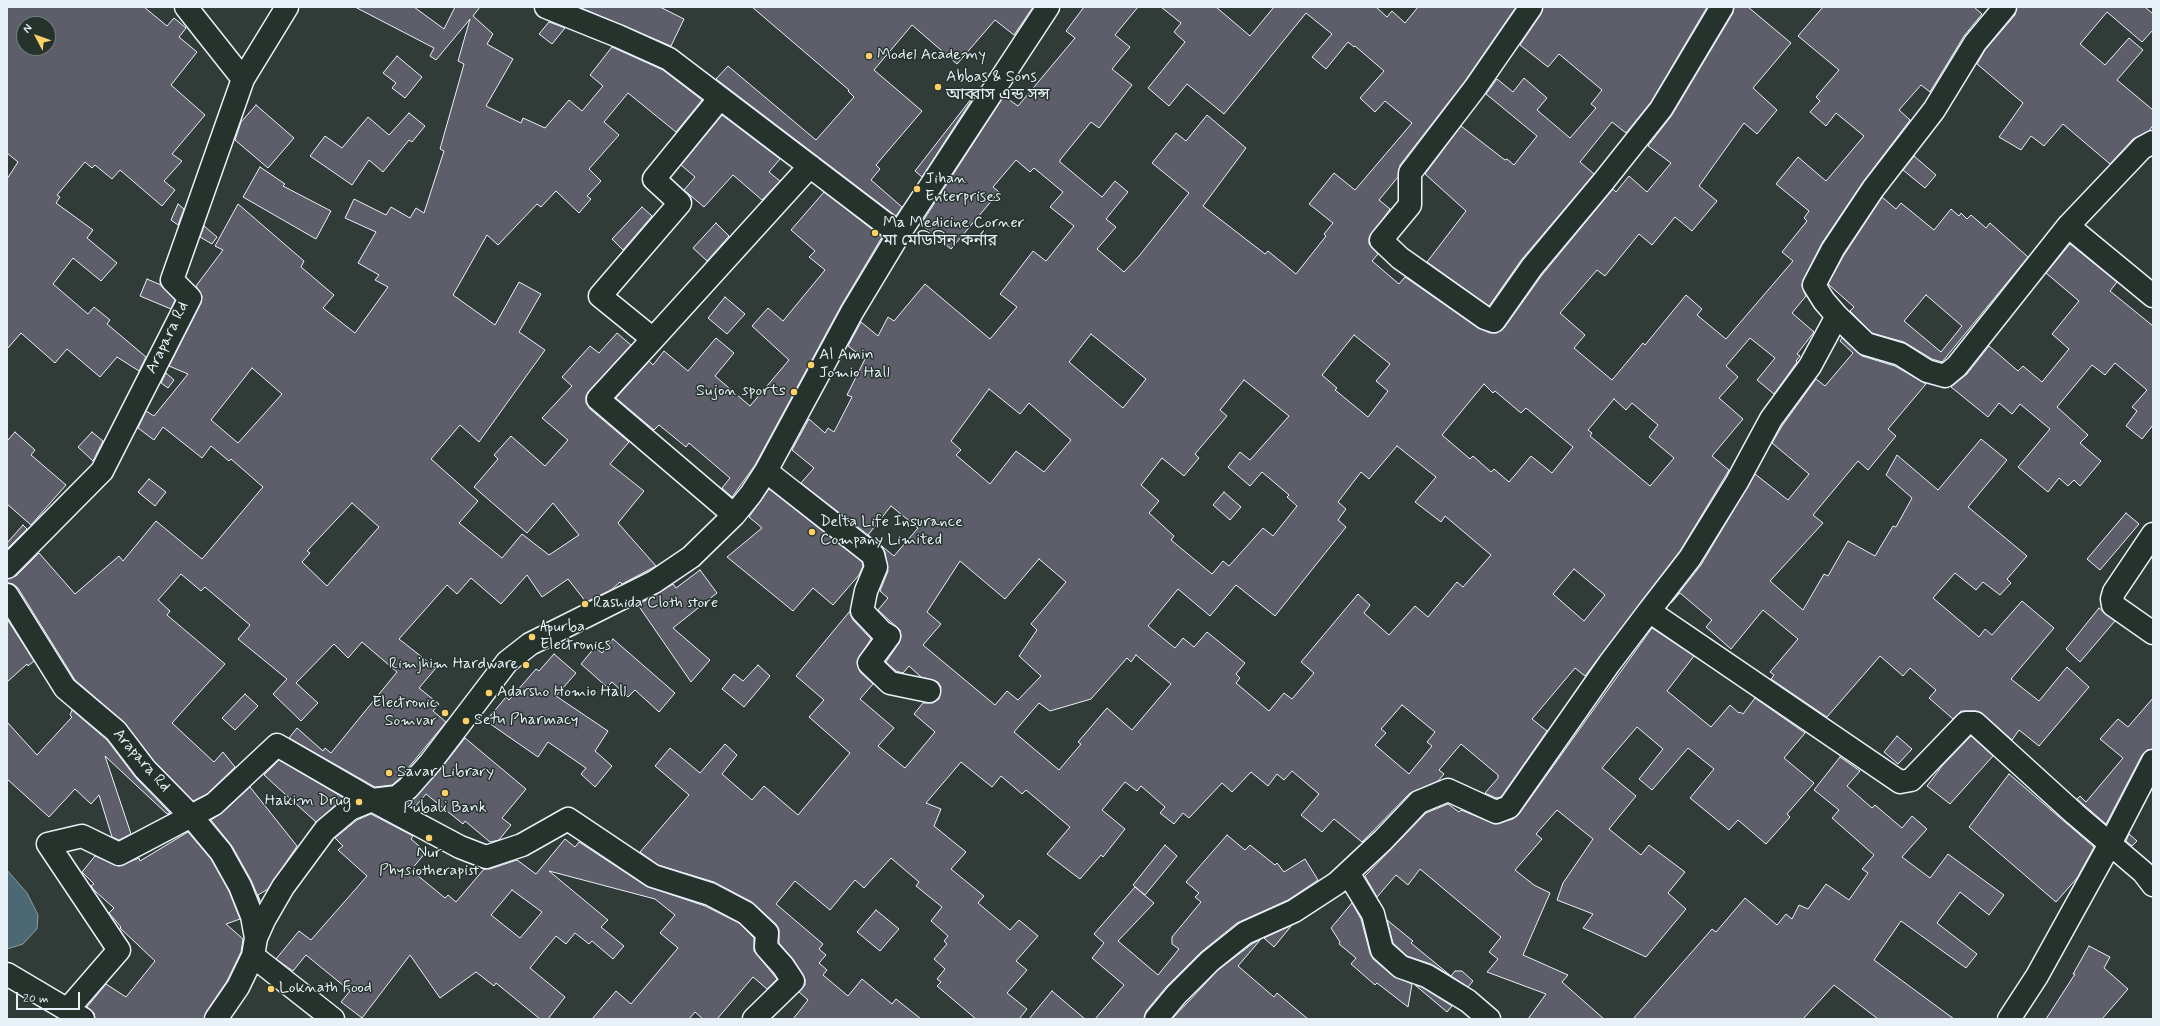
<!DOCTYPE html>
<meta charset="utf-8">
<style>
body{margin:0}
#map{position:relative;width:2160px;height:1026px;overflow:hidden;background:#313c39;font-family:Mynerve,sans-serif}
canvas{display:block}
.frame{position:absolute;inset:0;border:8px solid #e8f1f8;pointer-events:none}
.north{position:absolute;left:16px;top:16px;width:40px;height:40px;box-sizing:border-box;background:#26332d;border:1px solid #747f7e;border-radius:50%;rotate:311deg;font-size:11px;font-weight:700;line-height:16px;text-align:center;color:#e8f1f8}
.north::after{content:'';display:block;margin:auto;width:14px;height:18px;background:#ffd166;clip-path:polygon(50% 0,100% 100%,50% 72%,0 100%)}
.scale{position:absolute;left:16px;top:992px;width:64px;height:18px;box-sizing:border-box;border:2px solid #e8f1f8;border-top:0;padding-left:5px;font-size:12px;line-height:14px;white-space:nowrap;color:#e8f1f8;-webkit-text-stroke:3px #26332d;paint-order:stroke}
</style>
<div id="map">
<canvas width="2160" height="1026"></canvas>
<div class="frame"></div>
<div class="north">N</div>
<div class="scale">20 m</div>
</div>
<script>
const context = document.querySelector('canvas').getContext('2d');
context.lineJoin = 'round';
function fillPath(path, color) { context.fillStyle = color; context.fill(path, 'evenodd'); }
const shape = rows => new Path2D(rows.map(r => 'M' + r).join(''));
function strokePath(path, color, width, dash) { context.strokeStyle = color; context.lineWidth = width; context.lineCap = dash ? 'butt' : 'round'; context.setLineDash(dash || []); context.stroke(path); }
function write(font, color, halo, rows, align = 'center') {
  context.font = font + ' Mynerve,"Noto Sans Bengali",sans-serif'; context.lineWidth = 3; context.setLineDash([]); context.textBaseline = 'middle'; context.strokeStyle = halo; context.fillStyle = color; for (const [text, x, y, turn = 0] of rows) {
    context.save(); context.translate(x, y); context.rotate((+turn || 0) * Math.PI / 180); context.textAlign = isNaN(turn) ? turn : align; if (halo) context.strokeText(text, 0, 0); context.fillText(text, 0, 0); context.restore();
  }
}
const water = shape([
 [7,870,27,893,38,915,37,929,23,944,7,949,7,870]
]);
fillPath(water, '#4c6872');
strokePath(water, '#8a9fa8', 1);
const building = shape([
 [7,7,144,7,167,26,174,18,186,28,179,37,197,52,171,85,205,115,172,154,182,161,164,181,175,190,162,206,120,170,112,179,95,165,92,168,85,162,57,195,60,197,56,203,93,230,87,238,117,263,101,281,73,258,53,284,88,314,94,307,110,320,107,324,146,357,139,371,117,357,100,377,67,349,55,363,21,333,7,349,7,179,18,162,7,153,7,7],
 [24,24,48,24,48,48,24,48,24,24],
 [355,7,414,7,444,29,455,7,480,7,473,16,493,34,487,44,513,59,486,106,521,123,523,118,545,128,569,100,582,111,603,86,590,75,612,47,663,70,702,100,676,132,628,93,604,122,619,135,589,169,601,181,587,196,591,199,579,213,556,191,541,207,537,204,498,245,487,235,453,295,495,325,519,282,541,294,519,332,545,350,479,442,460,425,431,459,478,501,459,523,502,558,522,534,549,555,579,535,553,503,527,533,474,487,498,459,494,455,511,436,545,466,568,440,542,418,572,386,562,377,590,346,599,353,617,333,631,345,589,391,586,396,586,403,590,409,629,442,610,464,644,491,618,523,656,566,622,584,620,582,611,590,586,602,568,579,542,597,527,575,501,604,471,578,457,594,447,585,399,639,436,668,419,688,439,704,433,711,446,722,399,779,392,785,375,787,289,738,297,728,323,751,325,748,331,753,397,672,362,642,348,658,334,644,296,683,318,703,301,721,273,694,287,679,238,639,250,625,205,587,201,591,181,574,158,600,170,611,167,615,225,664,172,723,214,762,223,752,235,767,207,794,193,801,154,761,124,722,75,680,18,588,13,584,7,583,7,579,16,576,39,553,75,594,119,556,123,561,156,521,202,559,263,487,231,459,229,461,211,446,202,458,163,427,154,440,138,428,146,411,154,416,188,374,169,366,201,303,202,296,196,286,223,250,215,246,238,204,304,261,301,267,334,295,323,308,355,333,388,287,375,280,379,275,358,263,376,232,345,218,354,199,386,215,391,207,410,218,416,208,424,213,444,151,440,149,464,64,458,61,470,19,436,60,430,56,434,48,355,7],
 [252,368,282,394,238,443,211,420,252,368],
 [352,503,379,527,327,586,302,562,310,553,307,551,352,503],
 [579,7,660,7,684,19,671,46,579,7],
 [752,7,1033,7,1014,35,995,20,957,64,912,25,874,70,922,111,876,165,880,169,871,180,902,207,896,216,716,79,728,66,816,140,854,97,848,91,849,90,752,7],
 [1084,7,1138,7,1115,35,1130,47,1112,69,1132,85,1099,128,1091,122,1060,160,1060,162,1102,197,1115,181,1128,192,1106,219,1116,227,1097,249,1124,272,1139,256,1189,193,1152,163,1176,133,1186,141,1207,115,1246,148,1203,206,1265,254,1268,251,1296,274,1326,236,1324,234,1333,223,1309,204,1334,173,1355,190,1412,123,1385,101,1375,112,1360,98,1384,71,1355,46,1354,47,1348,42,1326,69,1312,57,1332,34,1306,13,1224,114,1187,84,1169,106,1148,88,1185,42,1174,32,1181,23,1161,7,1216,7,1250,36,1274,7,1376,7,1387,17,1392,11,1405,23,1418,7,1516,7,1465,81,1400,165,1398,177,1379,200,1390,209,1369,238,1369,244,1378,254,1372,261,1399,284,1405,277,1478,328,1490,333,1497,333,1504,328,1542,275,1613,189,1616,192,1629,176,1647,192,1671,163,1648,146,1672,115,1733,13,1734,7,1748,7,1791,43,1753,88,1777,110,1757,134,1744,123,1699,186,1717,201,1692,231,1675,217,1652,245,1639,234,1605,276,1597,270,1560,313,1585,335,1574,348,1612,380,1643,343,1645,345,1686,295,1702,309,1697,315,1726,339,1793,261,1782,252,1807,221,1804,218,1809,211,1776,184,1798,157,1826,181,1864,136,1836,113,1826,126,1810,112,1820,101,1816,97,1839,70,1798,36,1823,7,1974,7,1982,14,1964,36,1930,92,1921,85,1899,110,1910,120,1863,182,1822,243,1803,280,1802,286,1806,296,1792,313,1814,332,1797,354,1800,356,1796,361,1797,362,1774,394,1757,380,1775,358,1750,338,1726,366,1738,377,1719,398,1743,419,1712,456,1729,470,1680,551,1585,676,1575,668,1532,719,1547,731,1501,797,1496,798,1485,793,1498,778,1498,775,1461,744,1439,770,1444,774,1438,781,1410,793,1362,842,1334,819,1322,832,1301,815,1319,794,1292,771,1284,780,1277,774,1268,786,1251,772,1232,792,1222,783,1189,818,1183,813,1174,824,1160,813,1165,807,1141,786,1137,791,1125,782,1102,810,1125,829,1103,857,1101,855,1080,879,1047,854,1070,827,1026,790,1022,794,1001,776,992,787,961,762,926,803,941,809,934,826,966,852,951,869,984,896,978,903,1010,930,1019,920,1038,936,1016,961,1027,970,1007,993,1027,1009,1019,1019,976,1019,937,986,941,982,937,979,945,969,934,959,947,944,944,941,948,936,931,921,942,907,916,886,919,882,891,858,864,888,855,880,830,910,795,881,776,904,823,944,819,949,826,955,819,963,827,970,823,975,848,996,862,979,892,1004,896,999,921,1019,793,1019,808,1000,799,992,805,985,805,979,793,959,779,943,779,929,776,924,752,902,714,882,658,865,640,852,689,795,655,766,670,748,700,773,725,744,737,755,722,774,752,800,764,786,798,815,850,753,809,717,824,700,796,676,850,611,853,620,871,639,857,661,860,672,873,684,860,699,894,728,878,746,905,768,935,732,914,714,923,703,933,703,939,699,941,687,938,682,921,677,909,666,903,673,896,671,886,662,899,643,901,637,900,630,878,610,888,598,880,591,888,571,885,552,881,545,801,483,814,468,792,450,809,419,825,433,828,428,834,432,852,397,847,395,865,359,848,346,861,322,878,336,888,317,894,321,925,284,990,339,1017,307,1000,294,1033,251,1046,261,1074,226,1050,207,1063,192,1034,168,1030,172,1016,160,993,187,999,192,951,249,921,224,1004,96,1018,106,1075,38,1066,31,1084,7],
 [1091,334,1146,379,1123,408,1069,362,1091,334],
 [1354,335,1390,364,1376,381,1388,391,1368,417,1335,390,1337,388,1322,375,1354,335],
 [1244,380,1289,416,1250,460,1240,452,1228,467,1250,486,1262,472,1289,495,1287,497,1297,506,1273,536,1263,528,1229,566,1223,561,1212,574,1171,540,1174,536,1149,513,1159,501,1141,485,1162,458,1184,476,1199,458,1195,454,1227,416,1220,410,1244,380],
 [1484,384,1493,393,1495,391,1521,413,1526,408,1573,447,1552,473,1531,456,1509,482,1494,469,1491,472,1473,456,1470,459,1442,435,1484,384],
 [989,389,1020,414,1029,403,1071,440,1044,472,1016,451,990,484,956,455,961,450,951,441,989,389],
 [1614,399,1626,410,1632,403,1658,425,1649,437,1674,458,1650,486,1590,436,1592,433,1588,430,1614,399],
 [1397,446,1436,477,1415,502,1441,522,1445,516,1491,555,1463,587,1457,582,1428,617,1415,606,1389,635,1364,613,1370,605,1358,594,1301,662,1314,673,1292,699,1284,693,1269,711,1236,683,1240,678,1236,674,1245,663,1207,632,1194,647,1183,638,1175,648,1148,626,1178,589,1210,616,1236,585,1275,616,1346,527,1338,520,1346,509,1338,502,1361,472,1369,479,1397,446],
 [891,506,918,528,894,556,868,535,891,506],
 [1039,559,1066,582,1031,624,1037,630,1019,656,1041,676,1018,700,1007,691,995,705,923,645,941,624,927,612,960,561,1005,599,1039,559],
 [1574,569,1605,595,1584,621,1553,594,1574,569],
 [1136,655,1171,684,1132,730,1107,708,1078,742,1081,744,1059,770,1014,732,1039,703,1050,711,1091,699,1127,658,1131,662,1136,655],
 [1402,705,1435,732,1427,742,1432,746,1409,774,1375,745,1386,733,1381,729,1402,705],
 [1543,7,1707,7,1651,102,1626,133,1612,122,1580,162,1594,174,1522,259,1489,306,1427,262,1466,211,1425,174,1461,126,1505,160,1507,159,1514,165,1537,136,1486,94,1497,79,1513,92,1524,78,1547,98,1537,110,1570,138,1596,108,1591,104,1602,90,1559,54,1548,67,1520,45,1541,14,1543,7],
 [2017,7,2145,7,2153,14,2153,30,2142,42,2107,12,2080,44,2105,65,2129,38,2143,50,2117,80,2153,110,2153,125,2149,131,2133,139,2110,164,2063,124,2044,146,2031,136,2021,150,1999,137,2023,103,1977,64,1985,50,2015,15,2017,7],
 [549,22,565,28,552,44,539,34,549,22],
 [397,56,422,77,405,98,392,88,396,83,383,73,397,56],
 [978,90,922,177,915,171,978,90],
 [256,105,294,138,268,168,235,140,241,122,256,105],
 [409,113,425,126,412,142,409,140,383,172,369,160,352,185,310,156,325,136,342,148,368,117,389,135,409,113],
 [722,115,780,159,769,172,780,181,762,200,733,175,704,207,684,190,695,177,681,165,722,115],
 [1914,156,1936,175,1925,188,1903,170,1914,156],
 [260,167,285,184,283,186,331,211,316,239,243,197,260,167],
 [824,192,882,237,841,306,755,465,732,497,722,488,730,478,689,443,686,447,659,425,654,430,616,398,649,361,653,365,664,351,688,371,716,338,734,353,715,376,750,406,789,360,752,326,768,308,783,321,825,270,809,257,815,251,791,230,824,192],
 [1882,197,1896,209,1901,203,1934,230,1951,209,1959,216,1961,213,1967,219,1971,215,1986,228,1990,223,2028,257,1942,362,1932,359,1904,342,1872,333,1850,311,1854,307,1828,284,1844,255,1882,197],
 [1926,295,1962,326,1941,352,1904,321,1926,295],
 [178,204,184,209,178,225,171,220,178,204],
 [642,207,652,216,623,250,612,239,642,207],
 [716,223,729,236,707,261,693,248,716,223],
 [204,226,217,237,212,244,200,237,204,226],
 [2070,244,2117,282,2110,291,2153,326,2153,425,2142,439,2126,426,2137,411,2132,407,2147,390,2115,363,2105,375,2092,365,2057,407,2088,435,2080,443,2101,461,2080,486,2074,480,2068,486,2059,478,2048,492,2018,467,2050,429,2020,404,2012,414,1999,403,1988,417,1951,387,1967,374,1989,346,2018,371,2023,366,2042,382,2069,349,2052,334,2079,301,2046,273,2070,244],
 [147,279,161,285,175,300,171,309,140,296,147,279],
 [725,297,745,314,727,334,708,318,725,297],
 [1842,338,1862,356,1895,366,1926,384,1888,429,1896,436,1868,470,1858,461,1813,515,1823,523,1770,581,1803,610,1824,574,1828,576,1848,541,1875,556,1893,526,1896,527,1912,498,1886,475,1897,455,1938,490,1981,439,2007,460,1968,507,2027,556,2007,579,2011,583,2000,595,1983,582,1976,590,1955,573,1933,598,1979,637,1985,629,1992,635,2022,601,2054,628,2011,679,2039,701,2067,667,2089,687,2039,746,2019,730,2012,740,1983,714,1976,711,1961,711,1953,719,1929,698,1936,690,1910,668,1903,676,1880,656,1827,717,1771,679,1774,675,1770,672,1798,639,1763,610,1731,649,1706,627,1712,620,1680,593,1671,603,1701,565,1755,474,1788,500,1809,474,1772,443,1782,426,1816,379,1825,386,1853,353,1840,341,1842,338],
 [166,373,174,380,168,388,161,383,166,373],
 [15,432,35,450,31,455,66,485,31,525,7,504,7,441,15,432],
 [92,432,103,441,93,461,78,447,92,432],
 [149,479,166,492,155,506,138,492,149,479],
 [769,489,862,562,863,566,859,575,833,605,813,588,793,611,727,557,762,528,749,517,769,489],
 [1224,492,1241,507,1230,520,1213,505,1224,492],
 [2126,513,2139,524,2100,570,2087,559,2126,513],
 [23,525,27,529,7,549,7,543,23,525],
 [700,570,717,593,673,628,710,660,691,682,638,605,673,584,676,588,700,570],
 [2099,608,2115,621,2080,662,2066,649,2099,608],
 [7,619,34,661,28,666,27,664,7,682,7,619],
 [1652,628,1694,656,1667,691,1711,727,1730,705,1739,713,1740,712,1743,714,1755,698,1805,733,1784,758,1814,783,1787,814,1790,817,1766,844,1738,820,1729,830,1690,798,1714,769,1688,748,1652,790,1639,779,1663,749,1637,727,1602,768,1636,796,1609,829,1641,855,1649,845,1685,872,1668,893,1686,909,1646,957,1583,928,1593,914,1557,900,1563,883,1593,839,1557,810,1536,834,1542,839,1515,870,1534,885,1550,893,1523,955,1568,975,1562,982,1604,1019,1528,1019,1546,994,1487,972,1498,959,1489,952,1501,937,1420,869,1408,885,1396,875,1377,897,1365,876,1426,813,1448,804,1459,812,1461,810,1495,824,1513,819,1519,814,1652,628],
 [613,639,675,693,659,712,635,690,628,697,612,682,607,687,581,664,595,647,602,653,613,639],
 [554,654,576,673,556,696,608,731,595,751,612,766,595,787,581,774,586,768,548,742,538,757,486,721,506,697,509,700,536,669,539,671,554,654],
 [758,665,770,676,744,707,722,689,734,674,743,681,758,665],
 [245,694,258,706,235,730,222,718,245,694],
 [2153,698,2153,749,2147,750,2142,755,2106,824,2077,799,2080,796,2086,802,2123,758,2100,739,2118,719,2128,727,2153,698],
 [72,710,107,740,136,778,170,813,167,814,105,756,131,834,119,840,112,837,99,795,91,804,75,789,49,817,7,779,7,722,37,755,72,717,70,715,72,710],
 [1897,736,1912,749,1898,764,1884,752,1897,736],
 [1971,736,1993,756,1950,804,1927,786,1942,766,1971,736],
 [465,738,526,789,502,818,511,825,499,840,490,842,465,821,463,824,426,794,414,808,407,805,439,771,465,738],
 [1840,757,1860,771,1847,786,1872,808,1875,805,1902,828,1912,816,1927,829,1902,857,1930,878,1948,854,2004,895,1989,915,1960,892,1937,923,1977,954,1966,968,1901,921,1874,960,1954,1019,1878,1019,1834,985,1803,1019,1633,1019,1712,929,1716,932,1745,898,1777,925,1786,914,1792,919,1799,905,1808,909,1826,884,1849,900,1868,873,1862,869,1874,855,1832,818,1839,810,1814,790,1840,757],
 [279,760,344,798,316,822,264,775,279,760],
 [2009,774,2094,847,2077,878,2056,902,1969,827,2009,774],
 [250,787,297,846,268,889,258,895,260,901,251,880,232,846,211,820,222,813,250,787],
 [371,814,413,836,411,839,426,852,411,870,445,898,448,895,456,902,484,869,490,869,517,860,536,874,565,839,575,847,579,842,646,886,705,906,739,923,754,938,754,951,777,979,767,989,753,977,717,1019,703,1019,695,1012,689,1019,592,1019,616,991,631,1004,678,948,660,933,675,915,655,899,549,871,608,920,601,927,624,946,613,959,592,941,589,944,575,933,566,944,556,936,530,968,565,997,548,1019,540,1019,496,983,494,986,476,972,440,998,410,955,362,1018,341,1002,350,991,306,955,293,971,276,959,299,931,311,940,367,876,338,850,343,846,335,838,357,820,371,814],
 [512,890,542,912,520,938,491,915,512,890],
 [188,832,211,859,229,891,240,919,226,924,243,939,241,952,227,981,206,1012,204,1019,95,1019,94,1013,87,1007,106,984,126,997,155,961,120,928,121,927,109,913,114,908,95,891,91,886,94,884,82,872,95,856,119,866,139,858,140,861,188,832],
 [2129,834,2137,841,2132,846,2126,841,2129,834],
 [1227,835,1245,850,1250,845,1275,865,1277,863,1284,872,1305,859,1318,880,1288,900,1237,923,1201,952,1167,986,1146,1011,1144,1019,1095,1019,1124,985,1092,958,1104,943,1094,934,1135,887,1154,903,1118,941,1158,975,1179,949,1172,944,1172,937,1201,902,1195,897,1199,893,1186,882,1227,835],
 [1165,845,1177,856,1145,895,1133,885,1165,845],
 [1352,903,1361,919,1370,953,1373,959,1393,976,1412,984,1408,1007,1377,983,1375,985,1351,964,1356,958,1339,944,1340,942,1331,928,1352,903],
 [876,910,899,929,880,951,857,932,876,910],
 [1387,920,1413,941,1411,943,1451,976,1431,964,1407,956,1393,943,1387,920],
 [1292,925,1274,947,1264,938,1292,925],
 [1261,939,1238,966,1274,997,1277,993,1308,1019,1172,1019,1218,970,1252,944,1261,939],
 [2089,946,2110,957,2104,968,2128,989,2102,1019,2046,1019,2075,974,2073,974,2089,946],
 [1455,971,1462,971,1473,981,1468,987,1451,976,1455,971],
 [1415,985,1422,987,1452,1006,1447,1012,1415,985],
 [1052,991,1085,1019,1029,1019,1052,991]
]);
fillPath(building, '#5d5e6a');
strokePath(building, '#e8f1f8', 1);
const minor = shape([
 [186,7,243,79],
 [546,7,618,36,669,59,899,234],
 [1531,7,1475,88,1410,173,1410,205,1381,240,1400,258,1485,318,1494,321,1532,267,1603,182,1661,109,1722,7],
 [2005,7,1975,43,1934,110,1873,189,1833,249,1814,285,1824,301,1837,316,1866,344,1900,354,1927,371,1945,376,1957,366,2068,226,2153,296],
 [720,98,654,179,680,203,600,296,653,339,598,399,734,515],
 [2068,226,2142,148,2153,142],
 [653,339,810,166],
 [766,471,873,555,876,567,866,591,862,611,882,632,889,636,869,663,890,683,929,691],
 [2153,534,2114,592,2112,599,2113,605,2153,633],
 [7,567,102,471,190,298,172,280,243,79,287,7],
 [7,595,65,688,116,731,145,769,191,816,221,852,240,886,252,916,256,938],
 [1649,611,1690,558,1737,482,1771,419,1810,366,1837,316],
 [1348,873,1373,914,1382,950,1401,967,1427,976,1468,1001,1489,1019],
 [253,956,333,1019],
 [7,974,83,1019],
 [68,1009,119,950,48,844,82,836,119,854,214,804,277,745,372,800,460,847,486,857,522,845,568,819,653,876,710,894,746,913,767,933,766,947,783,966,793,981,754,1019],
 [216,1019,238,987,253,956,256,938,264,920,283,887,325,830,350,809,372,800,397,797,408,788,430,763,507,662,530,644,654,582,691,557,734,515,751,494,766,471,852,312,899,234,1048,7],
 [1156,1019,1176,995,1210,961,1245,933,1294,911,1337,883,1383,840,1419,802,1448,790,1496,812,1509,807,1609,664,1649,611,1900,782,1911,780,1966,723,1975,723,2075,814,2143,872,2153,885],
 [2009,1019,2037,976,2110,844,2153,761]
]);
strokePath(minor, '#e8f1f8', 25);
strokePath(minor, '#26332d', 22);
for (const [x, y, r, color] of [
 [869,56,4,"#ffd166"],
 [938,87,4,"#ffd166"],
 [917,189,4,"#ffd166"],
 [875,233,4,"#ffd166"],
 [811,365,4,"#ffd166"],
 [794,392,4,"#ffd166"],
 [812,532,4,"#ffd166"],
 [585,604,4,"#ffd166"],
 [532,637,4,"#ffd166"],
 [526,665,4,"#ffd166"],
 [489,693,4,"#ffd166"],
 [445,713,4,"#ffd166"],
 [466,721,4,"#ffd166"],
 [389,773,4,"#ffd166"],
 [445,793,4,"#ffd166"],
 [359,802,4,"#ffd166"],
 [429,838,4,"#ffd166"],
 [271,989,4,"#ffd166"]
]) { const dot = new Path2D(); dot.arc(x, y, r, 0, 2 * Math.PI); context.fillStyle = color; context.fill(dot); strokePath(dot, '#26332d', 1.5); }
write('16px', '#e8f1f8', '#26332d', [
 ["Model Academy",877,56],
 ["Abbas & Sons",946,78],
 ["আব্বাস এন্ড সন্স",946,96],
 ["Jihan",925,180],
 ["Enterprises",925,198],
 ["Ma Medicine Corner",883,224],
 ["মা মেডিসিন কর্নার",883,242],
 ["Al Amin",819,356],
 ["Jomio Hall",819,374],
 ["Sujon sports",786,392,"right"],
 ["Delta Life Insurance",820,523],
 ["Company Limited",820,541],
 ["Rashida Cloth store",593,604],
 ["Apurba",540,628],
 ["Electronics",540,646],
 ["Rimjhim Hardware",518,665,"right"],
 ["Adarsho Homio Hall",497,693],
 ["Electronic",437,704,"right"],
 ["Somvar",437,722,"right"],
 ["Setu Pharmacy",474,721],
 ["Savar Library",397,773],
 ["Hakim Drug",351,802,"right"],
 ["Pubali Bank",445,809,"center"],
 ["Nur",429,854,"center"],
 ["Physiotherapist",429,872,"center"],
 ["Loknath Food",279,989]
], 'left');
write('16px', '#e8f1f8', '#26332d', [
 ["Arapara Rd",168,338,-64],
 ["Arapara Rd",141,761,49]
]);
</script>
